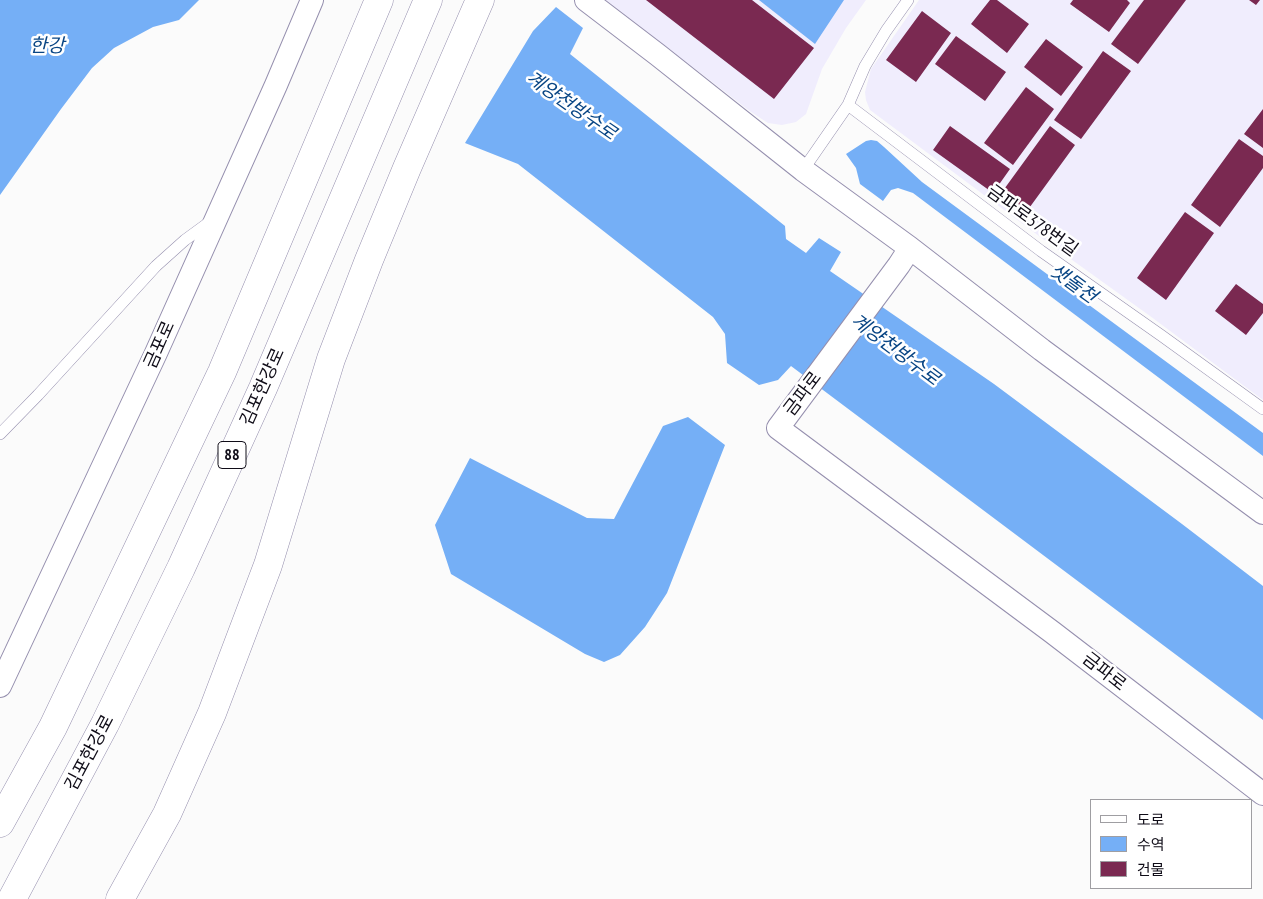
<!DOCTYPE html>
<meta charset="utf-8">
<style>
body{margin:0}
#map{position:relative;width:1263px;height:899px;overflow:hidden;background:#fbfbfb;font-family:"PT Sans Narrow","Noto Sans KR",sans-serif}
canvas{display:block}
.legend{position:absolute;left:1090px;top:799px;width:162px;height:90px;box-sizing:border-box;background:#fff;border:1px solid #9f9ea2;margin:0;padding:6px 9px;list-style:none;font-size:15px;color:#0f0c17}
.legend li{display:flex;align-items:center;gap:10px;height:25px}
.legend b{width:25px;border:1px solid #9f9ea2}
</style>
<div id="map">
<canvas width="1263" height="899"></canvas>
<ul class="legend">
<li><b style="height:6px;background:#fff"></b>도로</li>
<li><b style="height:14px;background:#75aff6"></b>수역</li>
<li><b style="height:14px;background:#7a2951"></b>건물</li>
</ul>
</div>
<script>
const context = document.querySelector('canvas').getContext('2d');
context.lineJoin = 'round';
function fillPath(path, color) { context.fillStyle = color; context.fill(path, 'evenodd'); }
const shape = rows => new Path2D(rows.map(r => 'M' + r).join(''));
function strokePath(path, color, width, dash) { context.strokeStyle = color; context.lineWidth = width; context.lineCap = dash ? 'butt' : 'round'; context.setLineDash(dash || []); context.stroke(path); }
function write(font, color, halo, rows, align = 'center') {
  context.font = font + ' "PT Sans Narrow","Noto Sans KR",sans-serif'; context.lineWidth = 5; context.setLineDash([]); context.textBaseline = 'middle'; context.strokeStyle = halo; context.fillStyle = color; for (const [text, x, y, turn = 0] of rows) {
    context.save(); context.translate(x, y); context.rotate((+turn || 0) * Math.PI / 180); context.textAlign = isNaN(turn) ? turn : align; if (halo) context.strokeText(text, 0, 0); context.fillText(text, 0, 0); context.restore();
  }
}
fillPath(shape([
 [606,0,866,0,846,28,822,69,806,114,796,122,782,125,768,123,751,112],
 [919,0,1263,0,1263,400,1150,316,1043,239,870,110,866,100,865,92,871,69]
]), '#f0edfd');
fillPath(shape([
 [0,0,199,0,179,20,153,27,114,48,92,68,61,109,0,195],
 [759,0,844,0,815,44],
 [556,7,583,28,570,54,785,226,786,239,806,253,819,238,841,252,830,271,994,384,1182,524,1263,586,1263,720,791,366,778,380,759,385,727,363,725,334,713,317,518,164,465,143,533,31],
 [871,140,877,141,884,147,922,182,1263,433,1263,456,913,193,898,188,891,190,883,201,860,184,856,168,846,154,866,141],
 [688,417,725,445,667,593,645,627,620,655,604,662,585,654,451,574,435,525,470,458,587,518,614,519,663,426]
]), '#75aff6');
fillPath(shape([
 [646,0,752,0,814,48,774,99],
 [990,0,997,0,1029,24,1007,53,971,24],
 [1073,0,1127,0,1130,3,1109,32,1070,4],
 [1144,0,1186,0,1138,64,1111,44],
 [1249,0,1260,0,1256,5],
 [922,11,951,33,916,82,886,60],
 [956,36,1006,72,985,101,935,64],
 [1046,39,1083,67,1061,96,1024,67],
 [1103,51,1131,71,1081,139,1054,120],
 [1026,87,1054,109,1013,165,984,143],
 [1263,109,1263,148,1244,134],
 [950,126,1010,169,993,193,933,150],
 [1050,126,1075,145,1027,211,1002,192],
 [1239,139,1263,156,1263,168,1220,227,1191,205],
 [1185,212,1214,233,1166,300,1137,278],
 [1236,284,1263,304,1263,313,1246,335,1215,311]
]), '#7a2951');
const service = shape([
 [848,105,865,66,886,31,908,0],
 [803,170,848,105,1041,251,1162,336,1263,409],
 [0,434,38,395,156,266,185,240,211,221]
]);
const minor = shape([
 [586,0,658,55,803,170,910,248,1042,350,1263,513],
 [910,248,899,265,778,428,1052,632,1263,794],
 [0,686,156,353,276,85,312,0]
]);
const secondary = shape([
 [120,899,167,814,212,713,268,565,331,359,369,260,407,168,480,0]
]);
const trunk = shape([
 [0,823,53,727,222,372,379,0],
 [12,899,105,724,181,568,263,388,428,0]
]);
strokePath(service, '#958fae', 12);
strokePath(minor, '#958fae', 24);
strokePath(secondary, '#958fae', 29);
strokePath(trunk, '#958fae', 29);
strokePath(service, '#fff', 11);
strokePath(minor, '#fff', 22);
strokePath(secondary, '#fff', 28);
strokePath(trunk, '#fff', 28);
for (const [x, y, w] of [
 [232,455,28]
]) { const box = new Path2D(); box.roundRect(x - w / 2, y - 13.5, w, 27, 4); context.fillStyle = '#fff'; context.fill(box); strokePath(box, '#0f0c17', 1); }
write('bold 16px', '#0f0c17', null, [
 ["88",232,455]
]);
write('18px', '#0f0c17', '#fff', [
 ["금파로378번길",1032,221,36],
 ["금포로",160,345,-66],
 ["김포한강로",263,387,-66],
 ["금파로",803,394,-53],
 ["금파로",1104,672,38],
 ["김포한강로",90,753,-62]
]);
write('italic 19px', '#084584', '#fff', [
 ["한강",47,47],
 ["계양천방수로",571,106,35],
 ["샛돌천",1073,284,36],
 ["계양천방수로",895,350,37]
]);
</script>
